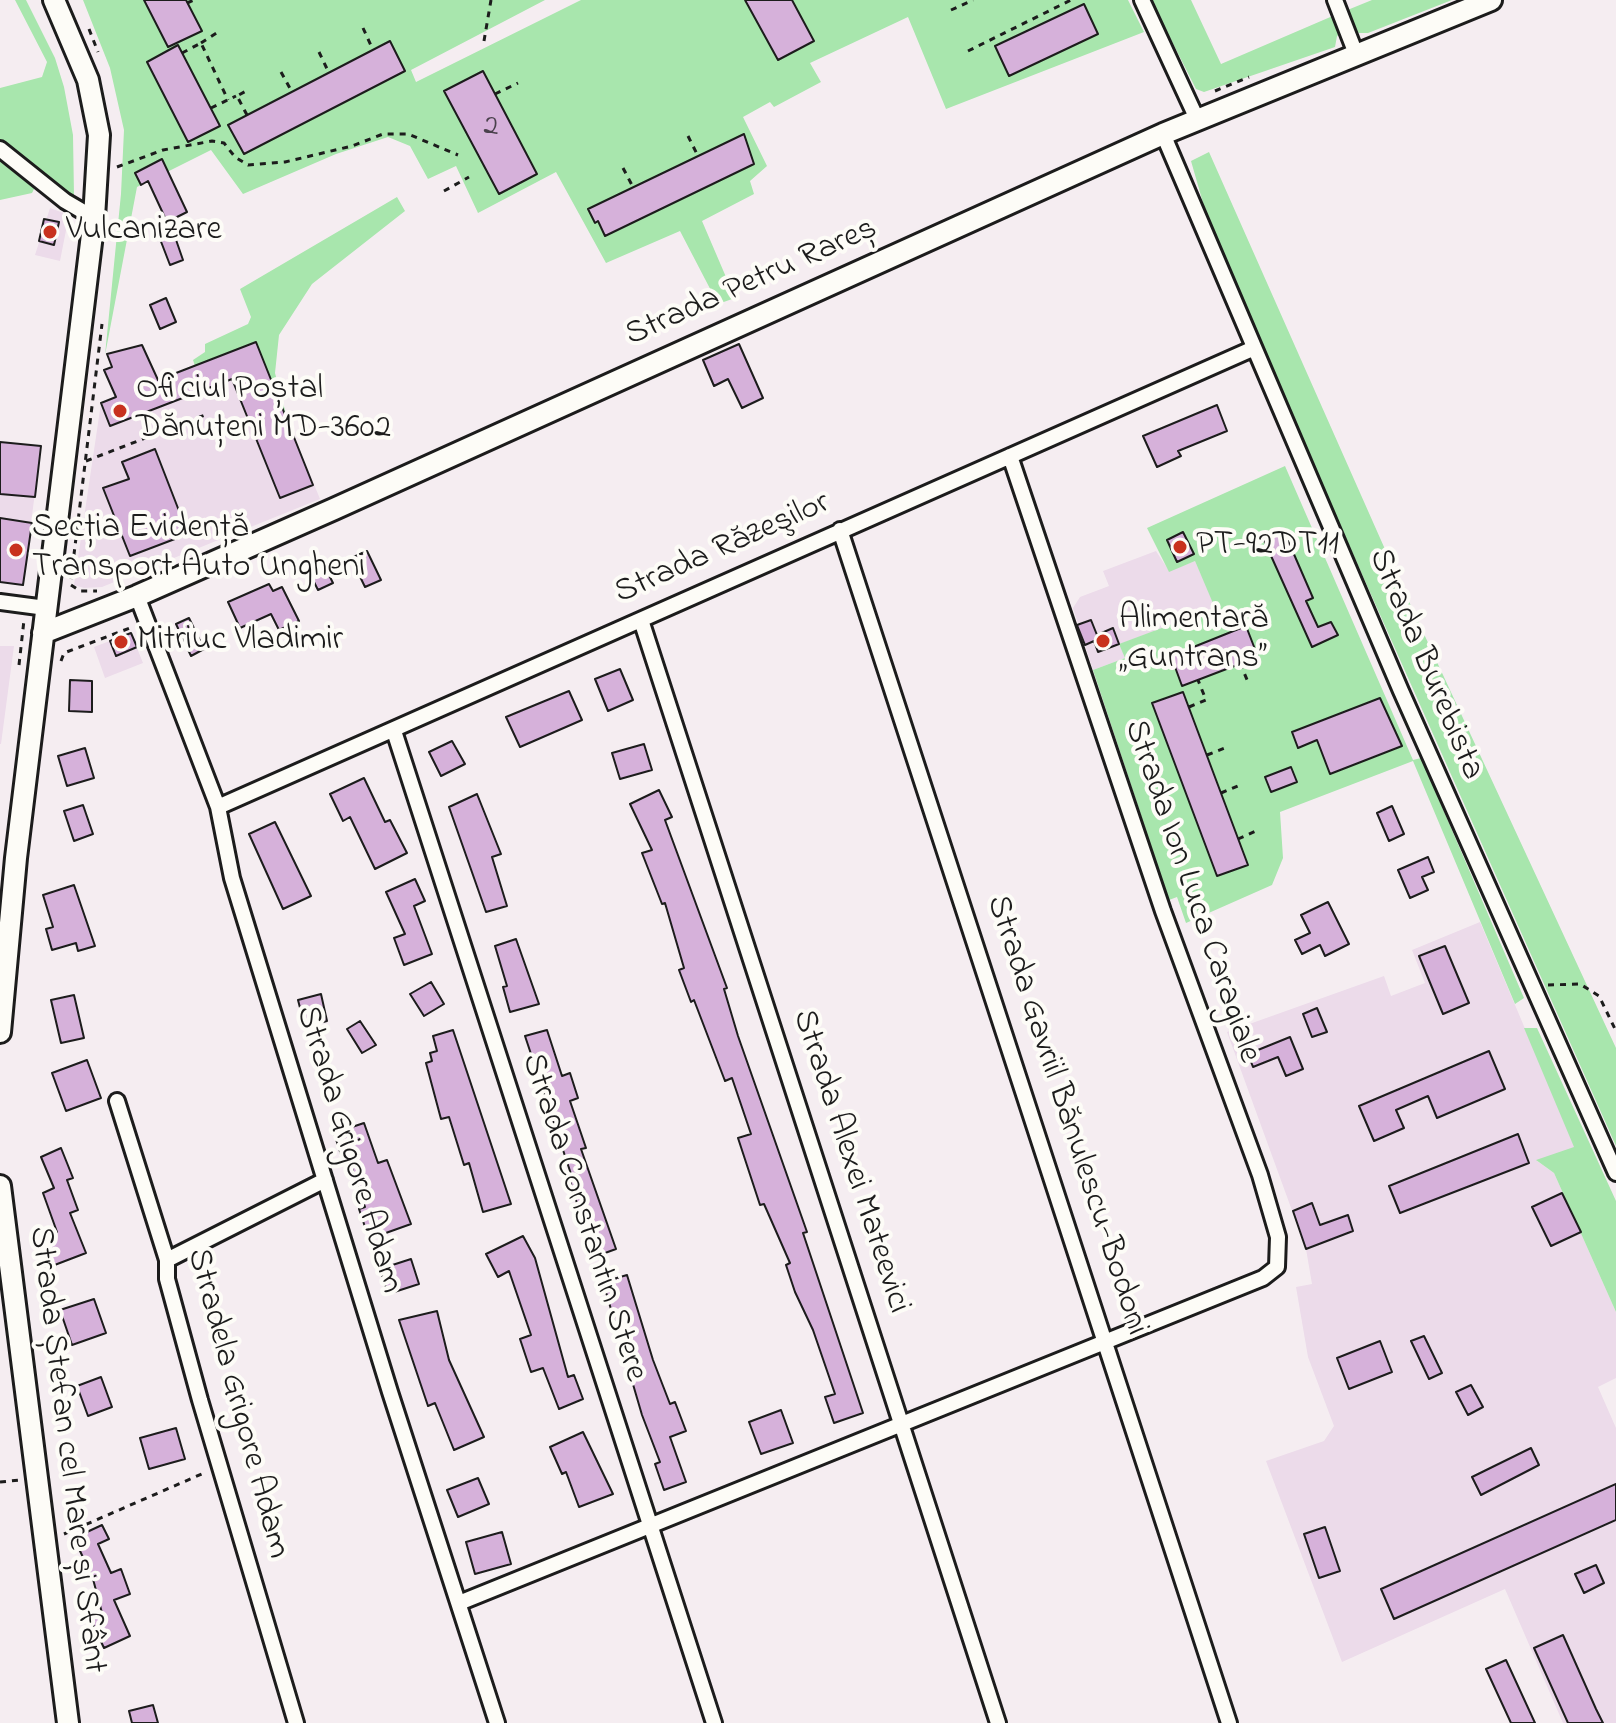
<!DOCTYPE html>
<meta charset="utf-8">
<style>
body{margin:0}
canvas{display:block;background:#f5edf1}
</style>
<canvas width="1616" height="1723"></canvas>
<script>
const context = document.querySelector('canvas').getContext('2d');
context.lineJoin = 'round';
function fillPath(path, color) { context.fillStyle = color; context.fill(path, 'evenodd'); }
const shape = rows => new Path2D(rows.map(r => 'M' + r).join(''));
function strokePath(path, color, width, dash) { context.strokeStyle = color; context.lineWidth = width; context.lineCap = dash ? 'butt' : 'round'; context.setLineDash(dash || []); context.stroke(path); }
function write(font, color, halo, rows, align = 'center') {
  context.font = font + ' "Indie Flower",sans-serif'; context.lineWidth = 8; context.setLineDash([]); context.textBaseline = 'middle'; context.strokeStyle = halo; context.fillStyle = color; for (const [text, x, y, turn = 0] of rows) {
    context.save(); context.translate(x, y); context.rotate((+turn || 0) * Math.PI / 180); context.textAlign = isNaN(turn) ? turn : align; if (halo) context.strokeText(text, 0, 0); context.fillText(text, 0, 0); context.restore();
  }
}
fillPath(shape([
 [50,208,69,215,60,261,35,255],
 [256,342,320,499,102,587,84,588,74,585,101,403],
 [0,442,41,446,23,585,0,582],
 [1156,551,1169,571,1195,561,1216,608,1120,644,1125,658,1093,670,1073,608,1080,597,1109,586,1103,571],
 [131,633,143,663,105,678,94,647],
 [0,646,14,646,1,744,0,744],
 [1480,922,1575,1147,1537,1161,1554,1173,1616,1312,1616,1378,1598,1387,1616,1428,1616,1723,1563,1723,1505,1589,1342,1662,1266,1461,1324,1441,1334,1426,1308,1357,1296,1287,1312,1284,1306,1249,1227,1032,1384,976,1391,996,1425,983,1412,950]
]), '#ecdbea');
fillPath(shape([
 [15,0,26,0,55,58,64,87,73,135,74,196,0,144,0,88,42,77,47,62],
 [83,0,545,0,411,70,416,82,581,0,1128,0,1144,32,946,109,908,17,810,63,821,82,774,107,770,102,743,117,767,166,750,181,754,194,702,221,735,298,718,304,680,231,606,263,556,172,478,213,456,166,428,179,410,146,388,137,336,154,243,194,211,150,137,187,105,355,121,194,124,130,110,68],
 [1151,0,1191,0,1221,64,1335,15,1342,33,1337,36,1335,47,1204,92,1196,89],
 [1372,0,1452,0,1368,33,1359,33,1352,29,1345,11],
 [1209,152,1392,565,1616,1048,1616,1146,1214,241,1191,161],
 [0,158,28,178,35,187,32,193,0,200],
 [397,197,405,211,312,284,279,335,275,373,289,425,256,342,195,366,193,360,205,352,205,344,248,324,251,317,240,289],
 [1285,466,1413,760,1421,758,1524,998,1515,1004,1413,761,1280,812,1283,858,1272,885,1186,923,1177,897,1169,900,1093,670,1125,658,1119,644,1215,608,1195,561,1169,572,1147,528],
 [1524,1028,1537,1028,1616,1201,1616,1312,1554,1173,1536,1160,1574,1147]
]), '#a8e6ad');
const building = shape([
 [144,0,186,0,202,31,168,47,144,0],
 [745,0,792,0,814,41,778,60,745,0],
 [1084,4,1098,34,1009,76,995,46,1084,4],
 [390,41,405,71,244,154,228,125,390,41],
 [178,45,220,126,188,142,147,62,178,45],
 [483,71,537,174,499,194,444,91,483,71],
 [744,134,754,164,605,236,598,221,595,223,588,209,744,134],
 [162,159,187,212,167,222,148,181,141,185,135,173,162,159],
 [44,219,59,222,54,245,39,241,44,219],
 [174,234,183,260,170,265,160,239,174,234],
 [166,298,176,322,160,329,150,305,166,298],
 [256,342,313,485,280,498,232,379,110,426,101,403,116,397,104,370,112,367,107,354,142,345,158,380,256,342],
 [739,344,763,398,742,408,728,379,714,386,703,360,739,344],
 [1217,405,1227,431,1178,451,1181,456,1157,467,1143,436,1217,405],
 [0,442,41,446,35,497,0,494,0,442],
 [155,449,188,534,130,556,103,488,129,479,122,462,155,449],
 [0,518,32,523,23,585,0,582,0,518],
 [1283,529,1313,598,1306,601,1318,627,1331,622,1338,635,1312,647,1263,538,1283,529],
 [1183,532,1194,554,1177,562,1167,540,1183,532],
 [367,551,381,580,365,587,351,558,367,551],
 [323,563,333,583,318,590,308,570,323,563],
 [269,584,273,591,282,587,299,621,279,630,271,614,240,628,228,602,269,584],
 [189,618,204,649,191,656,176,624,189,618],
 [1091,620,1097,635,1113,628,1119,644,1098,652,1094,641,1085,645,1077,625,1091,620],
 [1246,626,1258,657,1182,686,1171,656,1246,626],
 [131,633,137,647,116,656,110,641,131,633],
 [620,669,633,700,608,711,595,679,620,669],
 [70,680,92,681,92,712,69,711,70,680],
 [569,691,582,720,520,747,506,717,569,691],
 [1183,692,1248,865,1217,876,1152,703,1183,692],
 [1380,698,1402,746,1330,774,1317,740,1298,748,1292,732,1380,698],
 [452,741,465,764,441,776,429,752,452,741],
 [644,744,652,770,620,779,612,753,644,744],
 [85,748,94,778,67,786,58,756,85,748],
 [1291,767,1297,782,1271,792,1265,777,1291,767],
 [364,778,385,822,390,820,407,853,375,869,350,817,343,821,330,794,364,778],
 [659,790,672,817,665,820,727,988,724,989,738,1036,807,1232,803,1233,863,1413,834,1423,825,1397,835,1394,813,1330,795,1292,786,1265,790,1263,764,1204,760,1205,738,1138,751,1134,732,1078,725,1081,694,1000,691,1002,679,970,684,968,665,903,662,904,642,853,652,850,630,804,659,790],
 [477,794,501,854,492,857,507,906,486,912,449,807,477,794],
 [83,805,93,834,74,841,64,811,83,805],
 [1392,806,1404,834,1389,841,1377,813,1392,806],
 [275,822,311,896,283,909,249,834,275,822],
 [1428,857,1434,872,1422,877,1428,890,1410,898,1398,870,1428,857],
 [415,879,425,901,414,906,432,954,404,965,394,938,405,934,386,892,415,879],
 [74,885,95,946,78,951,76,943,52,950,46,929,53,927,43,895,74,885],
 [1328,902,1349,944,1325,956,1320,945,1302,954,1295,940,1310,933,1301,915,1328,902],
 [516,939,539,1004,510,1012,503,987,507,986,495,946,516,939],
 [1445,946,1469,1003,1443,1014,1419,956,1445,946],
 [431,982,444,1004,424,1016,410,994,431,982],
 [321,994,327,1021,305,1027,298,1000,321,994],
 [74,995,84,1038,61,1043,51,1000,74,995],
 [1317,1008,1327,1032,1312,1037,1303,1014,1317,1008],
 [360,1021,376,1045,362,1053,347,1029,360,1021],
 [453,1030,511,1204,483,1212,469,1163,464,1165,449,1117,441,1119,426,1063,432,1061,430,1053,437,1051,433,1036,453,1030],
 [547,1030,562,1076,570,1073,578,1098,570,1101,586,1148,581,1149,616,1249,594,1257,570,1181,573,1180,525,1036,547,1030],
 [1290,1037,1303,1069,1286,1076,1278,1057,1253,1067,1248,1054,1290,1037],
 [1489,1051,1505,1089,1437,1118,1428,1096,1396,1110,1404,1128,1374,1141,1359,1106,1489,1051],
 [87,1060,101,1098,66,1111,52,1073,87,1060],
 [364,1123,378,1163,387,1160,411,1224,369,1239,359,1209,365,1207,348,1156,342,1158,334,1133,364,1123],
 [1518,1134,1529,1163,1400,1213,1389,1186,1518,1134],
 [61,1148,73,1178,67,1180,78,1210,70,1213,86,1253,52,1266,41,1238,57,1232,43,1193,54,1188,41,1157,61,1148],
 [1562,1193,1581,1232,1551,1246,1532,1207,1562,1193],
 [1312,1203,1320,1225,1348,1215,1353,1231,1306,1249,1293,1211,1312,1203],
 [523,1236,535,1258,568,1377,574,1375,583,1399,559,1409,543,1368,531,1372,520,1339,531,1335,509,1271,498,1277,486,1254,523,1236],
 [411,1259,419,1284,388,1294,380,1269,411,1259],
 [627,1275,653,1360,670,1404,675,1402,686,1431,670,1437,686,1482,664,1490,655,1464,660,1462,642,1415,603,1282,627,1275],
 [94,1299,106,1333,72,1345,60,1310,94,1299],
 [437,1311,449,1360,484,1437,454,1450,435,1403,428,1406,399,1320,437,1311],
 [1424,1336,1442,1373,1429,1379,1411,1341,1424,1336],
 [1380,1341,1392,1372,1349,1389,1337,1358,1380,1341],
 [101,1377,112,1407,88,1416,77,1386,101,1377],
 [1471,1385,1483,1407,1468,1415,1456,1392,1471,1385],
 [781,1410,793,1443,761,1454,749,1422,781,1410],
 [176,1428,185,1459,149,1469,140,1438,176,1428],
 [583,1432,613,1494,579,1507,566,1472,562,1474,550,1447,583,1432],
 [1531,1448,1539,1465,1481,1495,1472,1477,1531,1448],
 [478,1478,489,1504,458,1517,447,1490,478,1478],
 [1616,1484,1616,1520,1394,1619,1381,1589,1616,1484],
 [102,1525,109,1539,98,1544,111,1573,121,1569,130,1594,114,1600,130,1636,104,1648,90,1618,102,1613,93,1579,74,1538,102,1525],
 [1325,1527,1340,1571,1319,1578,1304,1534,1325,1527],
 [502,1532,511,1564,475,1574,466,1542,502,1532],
 [1596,1565,1604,1583,1584,1593,1575,1574,1596,1565],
 [1563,1635,1596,1709,1603,1723,1568,1723,1534,1648,1563,1635],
 [1506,1660,1535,1723,1511,1723,1486,1669,1506,1660],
 [153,1705,158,1723,132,1723,129,1711,153,1705]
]);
fillPath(building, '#d6b1da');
strokePath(building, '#1c1c1c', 2);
const minor = shape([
 [1142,0,1197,119],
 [1335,0,1356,54],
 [1163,134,1401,691,1616,1173],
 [0,149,65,201,94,218],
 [840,530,1229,1723],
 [137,596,218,807,232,878,390,1392,497,1723],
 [0,602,46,608],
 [641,620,998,1723],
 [394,731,714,1723],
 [218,807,1252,349],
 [117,1101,167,1260,167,1279,200,1400,296,1723],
 [167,1260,325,1180],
 [459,1603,1263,1278,1277,1267,1278,1237,1260,1175,1163,911,1010,456]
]);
const secondary = shape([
 [43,633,137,596,334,509,1163,134,1491,0],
 [0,1032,16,858,94,218,99,135,88,80,54,0],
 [0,1186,68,1723]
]);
strokePath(minor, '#1c1c1c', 20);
strokePath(secondary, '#1c1c1c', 26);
strokePath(shape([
 [187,3,194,0],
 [951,10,973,0],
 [363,28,373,50],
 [89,29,98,52],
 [484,41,491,0],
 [201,43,218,32],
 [968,51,1071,0],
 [319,52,329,73],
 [182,53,201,43,228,100],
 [281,72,292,92],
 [1215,91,1249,77],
 [495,94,518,83],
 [211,108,236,96],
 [247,115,237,96,248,90],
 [688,136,698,156],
 [117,167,163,150,212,141,224,143,235,157,248,165,285,162,352,146,383,134,408,134,458,155],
 [623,168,633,187],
 [444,191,469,177],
 [86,461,205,415],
 [71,579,102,324],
 [71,585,80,591,97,591],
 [61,661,64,653,130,628],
 [1240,663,1248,682],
 [19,665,24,620],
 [1189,707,1206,700,1198,680],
 [1207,755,1225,748],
 [1221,793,1240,785],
 [1238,839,1258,830],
 [1548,985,1580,984,1599,996,1616,1031],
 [0,1482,20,1480],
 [64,1534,204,1473]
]), '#1c1c1c', 3, [6, 6]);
strokePath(minor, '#fdfcf7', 14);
strokePath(secondary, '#fdfcf7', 20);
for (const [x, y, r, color] of [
 [50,232,8,"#c8321e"],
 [120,411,8,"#c8321e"],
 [1180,547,8,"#c8321e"],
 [16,550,8,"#c8321e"],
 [1103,641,8,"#c8321e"],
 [121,642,8,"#c8321e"]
]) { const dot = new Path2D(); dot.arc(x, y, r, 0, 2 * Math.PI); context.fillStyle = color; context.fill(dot); strokePath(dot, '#fdfcf7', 3); }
write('30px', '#4a414c', null, [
 ["2",491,129]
]);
write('34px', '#1c1c1c', '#fdfcf7', [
 ["Vulcanizare",66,232],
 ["Oficiul Poștal",136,391],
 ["Dănuțeni MD-3602",136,430],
 ["Secția Evidență",32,530],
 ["Transport Auto Ungheni",32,569],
 ["PT-92DT11",1196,547],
 ["Alimentară",1119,621],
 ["„Guntrans”",1119,660],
 ["Mitriuc Vladimir",137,642]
], 'left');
write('34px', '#1c1c1c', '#fdfcf7', [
 ["Strada Petru Rareș",752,284,-24],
 ["Strada Răzeşilor",723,550,-24],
 ["Strada Burebista",1424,665,67],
 ["Strada Ion Luca Caragiale",1190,892,71],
 ["Strada Gavriil Bănulescu-Bodoni",1065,1116,72],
 ["Strada Grigore Adam",347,1150,73],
 ["Strada Alexei Mateevici",849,1162,72],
 ["Strada Constantin Stere",582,1218,72],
 ["Stradela Grigore Adam",236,1404,75],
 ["Strada Ștefan cel Mare și Sfânt",65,1450,83]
]);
</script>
